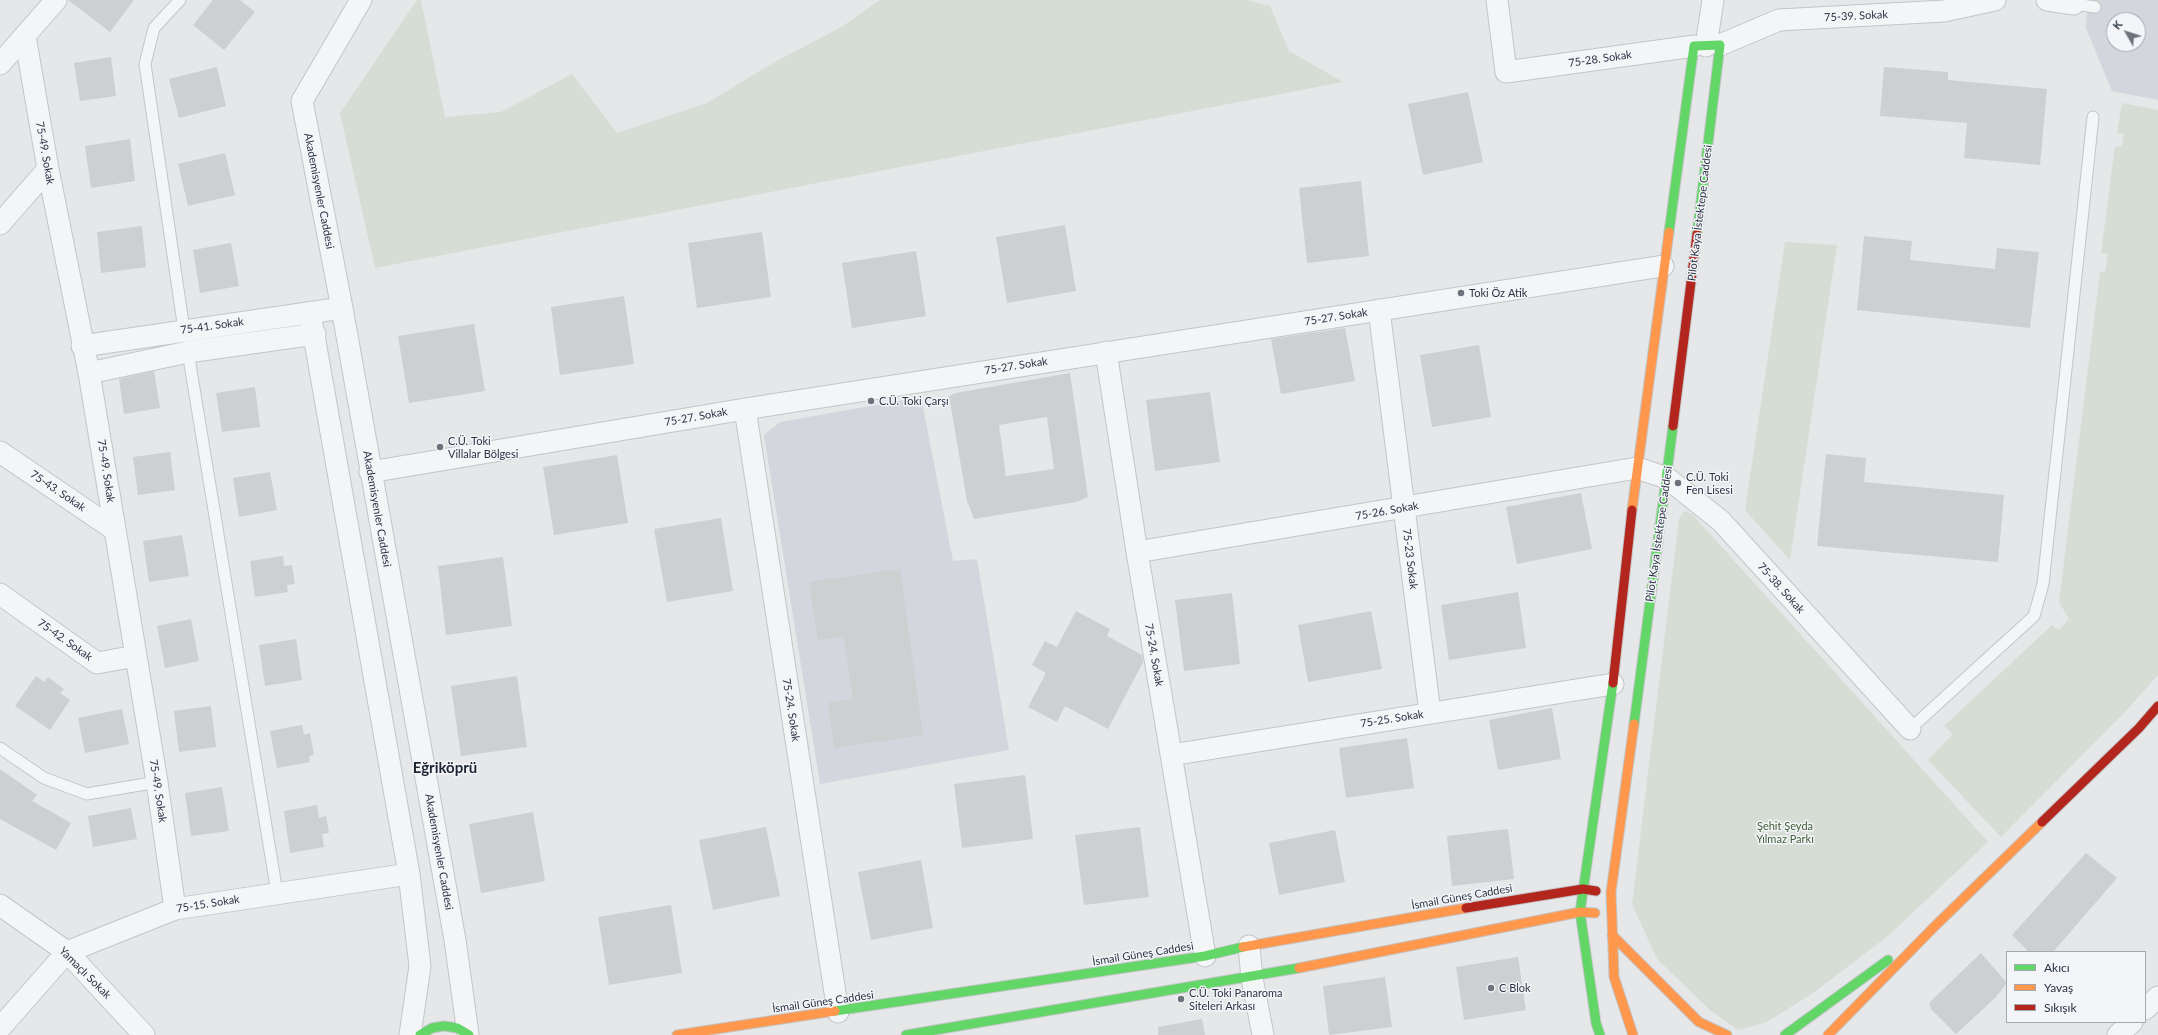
<!DOCTYPE html>
<meta charset="utf-8">
<style>
body{margin:0}
#map{position:relative;width:2158px;height:1035px;overflow:hidden;background:#e5e7e9;font-family:Lato,sans-serif}
canvas{display:block}
.legend{position:absolute;left:2006px;top:951px;width:140px;height:72px;box-sizing:border-box;background:#f3f5f8;border:1px solid #a3a8b0;margin:0;padding:5px 7px;list-style:none;font-size:12px;color:#2b3443}
.legend li{display:flex;align-items:center;gap:8px;height:20px}
.legend b{width:20px;border:1px solid #a3a8b0}
.north{position:absolute;left:2106px;top:12px;width:40px;height:40px;box-sizing:border-box;background:#f3f5f8;border:1px solid #a3a8b0;border-radius:50%;rotate:309deg;font-size:11px;font-weight:700;line-height:16px;text-align:center;color:#2b3443}
.north::after{content:'';display:block;margin:auto;width:14px;height:18px;background:#6c737d;clip-path:polygon(50% 0,100% 100%,50% 72%,0 100%)}
</style>
<div id="map">
<canvas width="2158" height="1035"></canvas>
<ul class="legend">
<li><b style="height:5px;background:#63d668"></b>Akıcı</li>
<li><b style="height:5px;background:#ff974d"></b>Yavaş</li>
<li><b style="height:5px;background:#b3261e"></b>Sıkışık</li>
</ul>
<div class="north">K</div>
</div>
<script>
const context = document.querySelector('canvas').getContext('2d');
context.lineJoin = 'round';
function fillPath(path, color) { context.fillStyle = color; context.fill(path, 'evenodd'); }
const shape = rows => new Path2D(rows.map(r => 'M' + r).join(''));
function strokePath(path, color, width, dash) { context.strokeStyle = color; context.lineWidth = width; context.lineCap = dash ? 'butt' : 'round'; context.setLineDash(dash || []); context.stroke(path); }
function write(font, color, halo, rows, align = 'center') {
  context.font = font + ' Lato,sans-serif'; context.lineWidth = 3; context.setLineDash([]); context.textBaseline = 'middle'; context.strokeStyle = halo; context.fillStyle = color; for (const [text, x, y, turn = 0] of rows) {
    context.save(); context.translate(x, y); context.rotate((+turn || 0) * Math.PI / 180); context.textAlign = isNaN(turn) ? turn : align; if (halo) context.strokeText(text, 0, 0); context.fillText(text, 0, 0); context.restore();
  }
}
fillPath(shape([
 [2088,0,2158,0,2158,100,2112,91,2086,28],
 [2114,20,2138,20,2138,44,2114,44],
 [921,397,953,561,977,559,1009,750,820,784,764,435,780,422]
]), '#d3d6dc');
fillPath(shape([
 [417,0,421,0,445,117,501,112,572,74,617,133,707,103,773,63,843,26,880,0,1247,0,1270,6,1289,51,1343,82,375,268,340,113],
 [2122,103,2158,110,2158,675,2124,713,2001,837,1928,760,1953,734,1944,726,2052,625,2059,630,2069,619,2059,602,2100,272,2105,272,2108,254,2101,253,2115,146,2122,147,2124,134,2117,133],
 [1785,242,1837,245,1790,560,1745,510],
 [1684,511,1692,514,1988,842,1888,936,1813,993,1767,1022,1738,1030,1710,1010,1657,959,1632,904,1679,519]
]), '#d6ddd5');
fillPath(shape([
 [68,0,134,0,110,32],
 [213,0,240,0,255,12,224,50,193,25],
 [111,57,116,96,80,101,74,63],
 [217,67,226,106,179,118,169,79],
 [1884,67,1948,72,1948,80,2047,89,2040,165,1964,158,1967,123,1880,116],
 [1468,92,1483,162,1423,175,1408,104],
 [130,139,135,181,91,188,85,146],
 [225,153,235,195,188,206,178,164],
 [1361,181,1369,256,1307,263,1299,188],
 [1065,225,1076,291,1007,303,996,237],
 [142,226,146,267,101,273,97,232],
 [762,232,771,297,697,308,688,243],
 [1864,236,1912,241,1910,260,1995,269,1997,248,2039,252,2030,328,1857,310],
 [231,243,239,286,200,293,193,250],
 [916,251,926,316,852,328,842,263],
 [624,296,634,364,560,375,551,307],
 [474,324,485,391,409,403,398,336],
 [1345,328,1355,381,1281,394,1271,339],
 [1479,345,1491,417,1432,427,1420,355],
 [154,371,160,408,124,414,119,379],
 [1070,373,1088,497,1076,502,974,519,967,501,949,396,956,393],
 [1047,417,1054,469,1006,476,999,425],
 [255,387,260,427,222,432,216,393],
 [1210,392,1220,462,1155,471,1146,400],
 [170,452,175,490,138,495,133,457],
 [1826,454,1866,458,1864,482,2004,495,1998,562,1817,546],
 [617,455,628,523,554,535,543,467],
 [270,472,277,510,239,517,233,478],
 [1581,493,1592,549,1517,564,1506,507],
 [721,518,733,591,667,602,654,529],
 [182,535,189,576,149,582,143,541],
 [283,556,284,566,292,565,295,584,287,585,288,592,255,597,250,561],
 [503,557,512,626,446,635,438,566],
 [900,569,923,735,834,748,828,703,853,699,844,637,818,640,809,582],
 [1518,592,1526,648,1449,660,1441,605],
 [1232,593,1240,664,1184,671,1175,600],
 [1076,611,1110,629,1107,636,1142,655,1143,662,1108,729,1065,706,1057,722,1028,707,1046,673,1032,665,1045,641,1057,647],
 [1371,611,1382,669,1308,682,1298,625],
 [191,619,199,661,165,668,157,626],
 [296,639,302,680,265,686,259,645],
 [36,676,44,682,48,677,64,689,60,693,70,700,50,730,15,706],
 [517,676,527,747,461,756,451,686],
 [211,706,216,747,179,752,174,711],
 [1552,708,1561,759,1498,770,1489,720],
 [122,709,129,744,85,753,78,718],
 [302,725,304,735,310,733,314,755,309,756,310,762,277,768,270,731],
 [1407,738,1414,788,1346,798,1339,748],
 [0,769,37,795,32,801,71,823,56,850,0,819],
 [1025,775,1033,839,962,848,954,784],
 [222,787,229,831,191,836,185,793],
 [317,805,319,818,326,816,329,833,322,834,324,847,290,853,284,811],
 [131,808,137,839,93,847,88,816],
 [533,812,545,881,481,893,469,824],
 [766,827,780,896,713,910,699,840],
 [1140,827,1149,897,1084,905,1075,835],
 [1508,829,1514,879,1452,886,1447,836],
 [1335,830,1345,882,1279,895,1269,843],
 [2086,853,2117,878,2053,952,2029,952,2012,935],
 [921,860,933,928,871,940,858,872],
 [671,905,682,973,609,985,598,917],
 [1981,953,2007,983,1995,998,1956,1034,1931,1009,1929,1003],
 [1518,957,1526,1010,1464,1020,1456,967],
 [1385,977,1392,1027,1329,1035,1323,986],
 [1202,1019,1205,1035,1158,1035,1158,1027]
]), '#cdcfd1');
const lane = shape([
 [180,0,154,28,145,64,184,330],
 [2074,1,2074,4,2095,7],
 [188,352,277,893],
 [1910,729,2034,616,2043,584,2093,117],
 [0,748,44,778,87,794,157,782]
]);
const street = shape([
 [361,0,302,101,342,308,455,940,468,1034],
 [1497,0,1506,72,1694,46],
 [2047,0,2074,4],
 [25,36,48,169,89,373,157,782,175,909],
 [1720,45,1779,20,1944,11,1995,0],
 [1706,46,1713,0],
 [0,64,56,0],
 [0,224,48,169],
 [1379,310,1430,713],
 [310,313,409,874,420,966,410,1035],
 [82,346,342,308],
 [1106,352,1137,552,1205,956],
 [89,373,188,352,315,334],
 [745,409,838,1012],
 [0,452,115,530],
 [370,472,745,409,1663,266],
 [1137,552,1637,468,1667,478,1721,521,1910,729],
 [0,594,97,663,136,656],
 [1171,755,1613,684],
 [0,905,67,952,144,1035],
 [1249,946,1252,978,1263,1035],
 [2145,1009,2158,997],
 [0,1028,67,952,175,909,409,874],
 [2118,1035,2132,1022]
]);
const fast = shape([
 [1669,232,1694,46,1720,45,1697,234],
 [1634,724,1673,426],
 [835,1011,1205,956,1243,947],
 [420,1035,432,1028,444,1026,457,1028,469,1035],
 [906,1035,1299,968],
 [1600,1035,1596,1023,1580,912,1613,683],
 [1785,1035,1888,960]
]);
const slow = shape([
 [1632,510,1669,232],
 [1612,935,1699,1022,1727,1035],
 [1243,947,1466,908],
 [1299,968,1580,912,1595,913],
 [677,1035,835,1011],
 [1633,1035,1614,977,1611,892,1634,724],
 [1828,1035,1935,926,2042,822]
]);
const jam = shape([
 [1673,426,1697,234],
 [1613,683,1632,510],
 [2042,822,2139,728,2158,706],
 [1466,908,1583,889,1596,891]
]);
strokePath(lane, '#c3c5c7', 13);
strokePath(street, '#c3c5c7', 23);
strokePath(fast, '#c3c5c7', 11);
strokePath(slow, '#c3c5c7', 11);
strokePath(jam, '#c3c5c7', 11);
strokePath(lane, '#f4f5f6', 11);
strokePath(street, '#f4f5f6', 21);
strokePath(fast, '#63d668', 9);
strokePath(slow, '#ff974d', 9);
strokePath(jam, '#b3261e', 9);
for (const [x, y, r, color] of [
 [1461,293,4,"#6c737d"],
 [871,401,4,"#6c737d"],
 [440,447,4,"#6c737d"],
 [1678,483,4,"#6c737d"],
 [1491,988,4,"#6c737d"],
 [1181,999,4,"#6c737d"]
]) { const dot = new Path2D(); dot.arc(x, y, r, 0, 2 * Math.PI); context.fillStyle = color; context.fill(dot); strokePath(dot, '#f3f5f8', 1.5); }
write('11px', '#2b3443', '#f3f5f8', [
 ["75-39. Sokak",1856,16,-3],
 ["75-28. Sokak",1600,59,-8],
 ["75-49. Sokak",45,153,80],
 ["Akademisyenler Caddesi",319,191,79],
 ["Pilot Kaya İstektepe Caddesi",1700,213,-83],
 ["75-27. Sokak",1336,317,-9],
 ["75-41. Sokak",212,326,-8],
 ["75-27. Sokak",1016,366,-9],
 ["75-27. Sokak",696,417,-10],
 ["75-49. Sokak",106,471,81],
 ["75-43. Sokak",58,491,34],
 ["Akademisyenler Caddesi",377,509,80],
 ["75-26. Sokak",1387,511,-10],
 ["Pilot Kaya İstektepe Caddesi",1659,534,-82],
 ["75-23 Sokak",1410,559,83],
 ["75-38. Sokak",1781,588,48],
 ["75-42. Sokak",65,640,35],
 ["75-24. Sokak",1154,655,80],
 ["75-24. Sokak",791,710,81],
 ["75-25. Sokak",1392,719,-9],
 ["75-49. Sokak",158,791,81],
 ["Akademisyenler Caddesi",439,852,80],
 ["İsmail Güneş Caddesi",1462,897,-10],
 ["75-15. Sokak",208,904,-9],
 ["İsmail Güneş Caddesi",1143,954,-9],
 ["Yamaçlı Sokak",85,973,45],
 ["İsmail Güneş Caddesi",823,1002,-8]
]);
write('11px', '#2b3443', '#f3f5f8', [
 ["Toki Öz Atik",1469,293],
 ["C.Ü. Toki Çarşı",879,401],
 ["C.Ü. Toki",448,441],
 ["Villalar Bölgesi",448,454],
 ["C.Ü. Toki",1686,477],
 ["Fen Lisesi",1686,490],
 ["C Blok",1499,988],
 ["C.Ü. Toki Panaroma",1189,993],
 ["Siteleri Arkası",1189,1006]
], 'left');
write('11px', '#405f38', '#f3f5f8', [
 ["Şehit Şeyda",1785,826],
 ["Yılmaz Parkı",1785,839]
]);
write('bold 15px', '#1d2534', '#f3f5f8', [
 ["Eğriköprü",445,768]
]);
</script>
